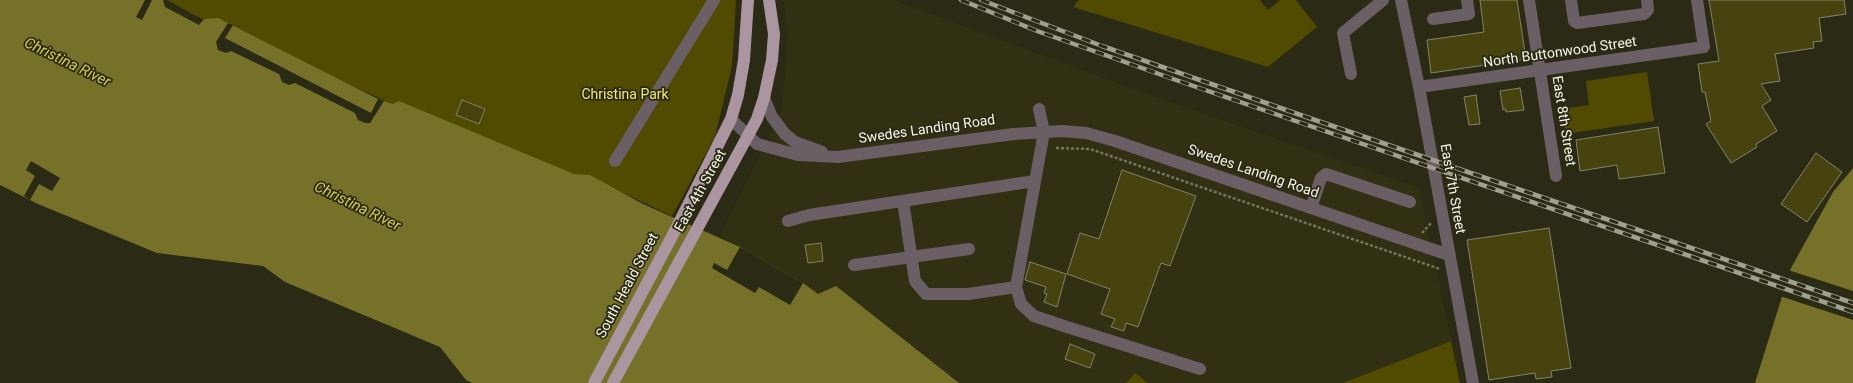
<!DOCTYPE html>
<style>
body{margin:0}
canvas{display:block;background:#2b2a14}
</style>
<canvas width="1853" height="383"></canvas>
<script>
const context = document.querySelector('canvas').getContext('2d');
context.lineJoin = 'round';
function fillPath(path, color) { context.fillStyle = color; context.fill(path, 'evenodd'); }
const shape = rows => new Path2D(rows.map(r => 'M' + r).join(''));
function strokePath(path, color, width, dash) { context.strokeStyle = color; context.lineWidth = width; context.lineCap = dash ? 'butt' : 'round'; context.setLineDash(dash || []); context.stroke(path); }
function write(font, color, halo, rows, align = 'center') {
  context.font = font + ' Roboto,sans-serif'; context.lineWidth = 3.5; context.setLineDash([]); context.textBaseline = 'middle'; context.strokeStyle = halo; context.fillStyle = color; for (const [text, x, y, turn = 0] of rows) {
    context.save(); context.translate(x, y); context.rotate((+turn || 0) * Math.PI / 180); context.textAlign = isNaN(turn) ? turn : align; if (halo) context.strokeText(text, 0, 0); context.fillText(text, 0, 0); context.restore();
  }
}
fillPath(shape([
 [783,0,893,0,1152,96,1419,188,1451,341,1343,383,1148,383,1135,373,1126,383,959,383,836,286,818,295,803,283,740,247,719,237,782,109,788,35]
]), '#323013');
fillPath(shape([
 [167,0,736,0,732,66,715,137,672,216,617,190,567,182,194,15],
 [1079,0,1260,0,1268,10,1280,0,1296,0,1317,27,1268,67,1073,7],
 [1647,72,1654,121,1565,134,1562,109,1589,105,1586,81],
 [1451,341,1460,383,1343,383],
 [1135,373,1148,383,1126,383]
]), '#504b00');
fillPath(shape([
 [0,0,163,0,165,7,199,25,204,19,218,18,376,98,393,104,399,101,574,174,590,175,643,204,740,247,803,283,818,294,836,286,959,383,472,383,466,380,440,347,285,282,263,266,157,253,38,204,0,185],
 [1853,168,1853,383,1755,383,1791,268,1833,192]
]), '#767129');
fillPath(shape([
 [145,0,152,0,142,20,136,17],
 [228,23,233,25,225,38,371,113,378,99,384,101,370,123,365,123,358,120,355,113,295,83,289,85,282,82,279,74,231,51,226,53,218,50,216,42],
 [31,161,60,178,52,191,39,184,30,200,24,196,35,176,26,170],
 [740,247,803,283,790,305,759,287,755,293,712,268,714,263,727,270],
 [1788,270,1853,291,1853,320,1780,296]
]), '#2b2a14');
const building = shape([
 [1480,0,1517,0,1526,59,1431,73,1427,40,1484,32,1480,0],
 [1709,0,1844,0,1846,14,1819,18,1822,41,1813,42,1814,48,1775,54,1780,81,1761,84,1771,100,1762,106,1777,131,1756,144,1757,147,1731,163,1706,124,1711,121,1705,92,1702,92,1698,64,1719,61,1709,0],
 [1520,88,1524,110,1506,112,1505,109,1503,110,1500,91,1520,88],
 [1476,95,1480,124,1469,125,1464,97,1476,95],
 [462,100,485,109,479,124,456,115,462,100],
 [1658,127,1665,173,1619,179,1617,165,1580,171,1576,140,1658,127],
 [1816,153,1842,172,1807,222,1781,204,1816,153],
 [1122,170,1196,196,1170,266,1161,263,1138,327,1126,323,1124,331,1111,327,1115,319,1101,314,1110,289,1067,274,1080,233,1099,239,1122,170],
 [1549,228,1571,368,1551,371,1552,377,1536,379,1535,373,1489,380,1467,240,1549,228],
 [821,243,823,261,808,263,805,245,821,243],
 [1030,262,1066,274,1057,307,1044,302,1047,294,1044,293,1046,287,1025,280,1030,262],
 [1070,344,1095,354,1090,368,1065,359,1070,344]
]);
fillPath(building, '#46430f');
strokePath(building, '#83826a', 1);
strokePath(shape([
 [1056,148,1090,149,1440,269],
 [1422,233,1432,222]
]), '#747461', 2.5, [3, 2]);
strokePath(shape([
 [1401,0,1419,87,1473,383],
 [1529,0,1556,176],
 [1571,0,1574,21,1577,23,1644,14,1648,10,1647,0],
 [1433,19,1469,14,1467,0],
 [1351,74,1343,33,1383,0],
 [1419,87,1704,47,1697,0],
 [764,98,772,117,785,134,795,142,822,152],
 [1039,109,1044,132,1016,287,1021,304,1034,316,1064,326,1200,369],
 [731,119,757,144,798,155,838,157,1014,134,1063,131,1086,133,1115,141,1449,255],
 [615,161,714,0],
 [903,201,915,281,926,294,968,294,1016,287],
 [1311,208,1321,178,1326,174,1410,202],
 [788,221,809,215,1035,181],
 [854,265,969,249]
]), '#6a5f65', 12);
strokePath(shape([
 [594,383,678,225,731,119,738,95,744,60,748,0],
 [613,383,757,119,764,98,772,60,774,34,769,0]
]), '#aa95a1', 12);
const rail = shape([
 [961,0,1037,31,1176,80,1853,312],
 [981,0,1102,46,1315,120,1853,303]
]);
strokePath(rail, '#a1a090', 4.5);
strokePath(rail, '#2b2a14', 3, [9]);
write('14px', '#f6f6e9', '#2b2a14', [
 ["North Buttonwood Street",1560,53,-8],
 ["East 8th Street",1563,121,81],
 ["Swedes Landing Road",927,130,-8],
 ["Swedes Landing Road",1253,172,19],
 ["East 7th Street",1452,189,80],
 ["East 4th Street",701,191,-61],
 ["South Heald Street",628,286,-62]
]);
write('14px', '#f2ea6d', '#2b2a14', [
 ["Christina Park",625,95]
]);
write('italic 15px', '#d4cc4c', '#2b2a14', [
 ["Christina River",67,63,26],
 ["Christina River",357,207,26]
]);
</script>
